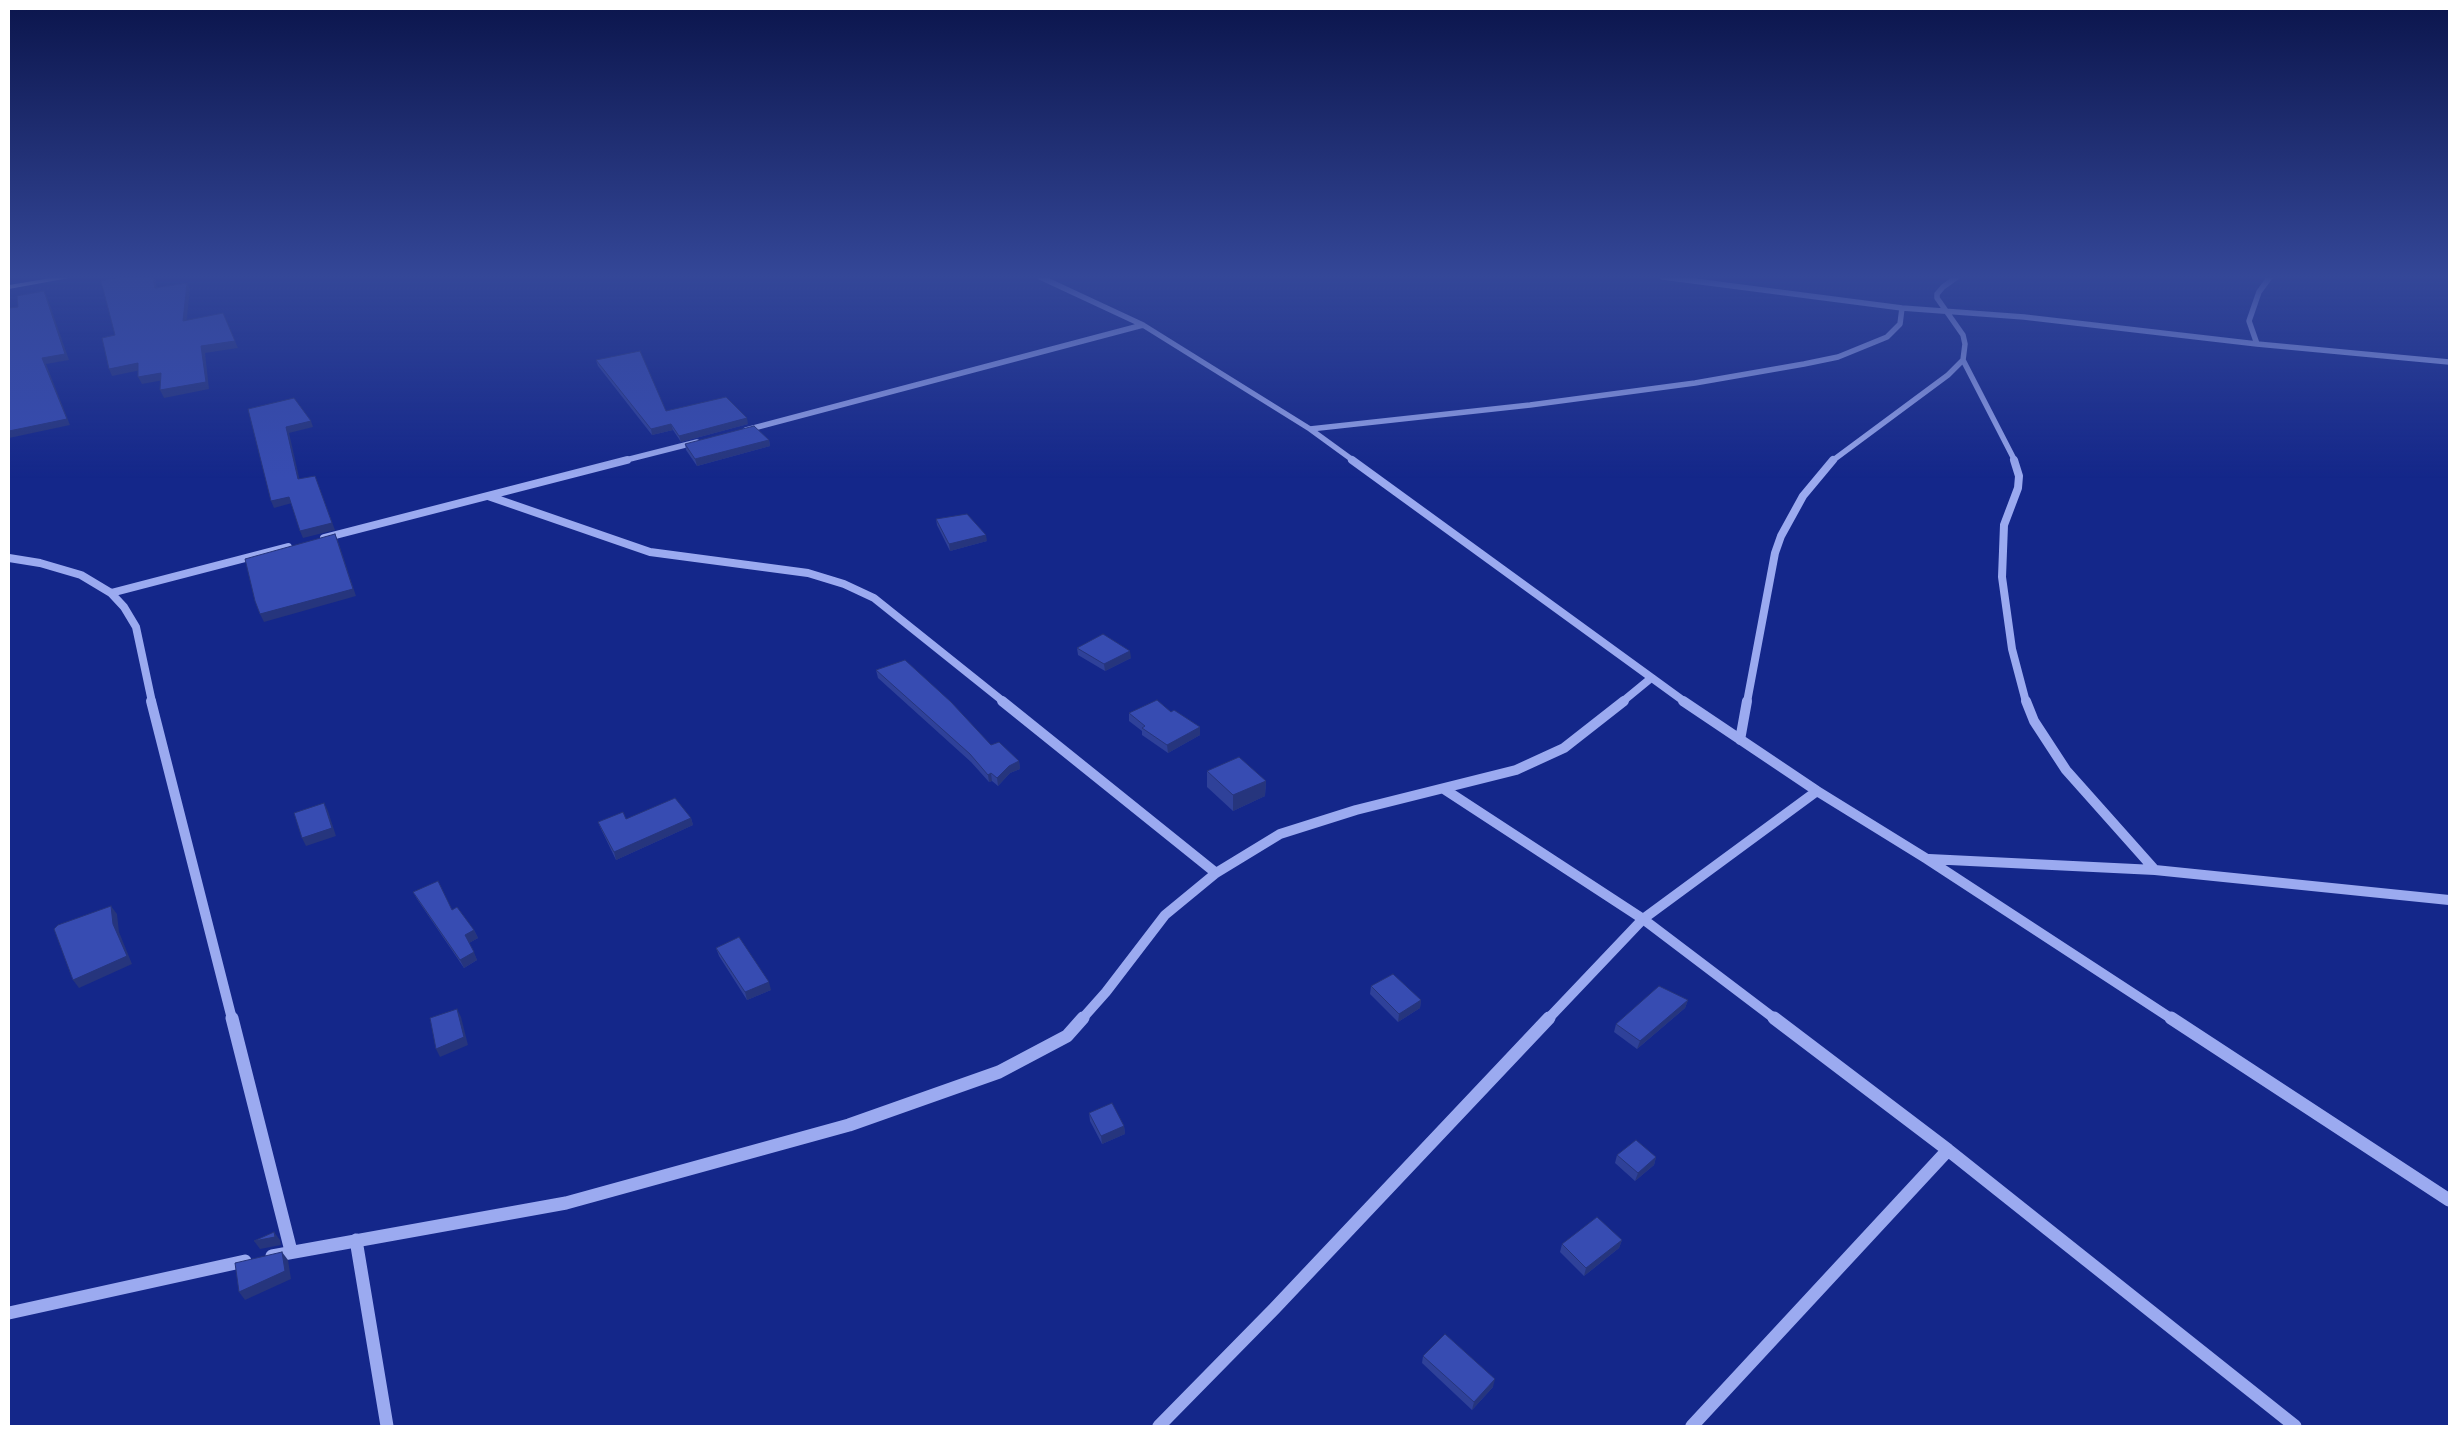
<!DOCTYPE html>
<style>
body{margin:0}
#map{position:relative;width:2458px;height:1435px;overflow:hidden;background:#14278a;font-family:"Open Sans",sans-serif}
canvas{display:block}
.frame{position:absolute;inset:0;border:10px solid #fff;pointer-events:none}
</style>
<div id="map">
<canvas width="2458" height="1435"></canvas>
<div class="frame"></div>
</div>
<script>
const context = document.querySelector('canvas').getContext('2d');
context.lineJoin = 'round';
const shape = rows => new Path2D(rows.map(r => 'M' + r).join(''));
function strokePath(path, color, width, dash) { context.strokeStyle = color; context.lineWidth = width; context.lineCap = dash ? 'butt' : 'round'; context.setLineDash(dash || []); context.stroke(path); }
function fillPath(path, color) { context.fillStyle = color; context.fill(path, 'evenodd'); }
strokePath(shape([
 [1040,277,1143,325,1310,429,1354,461],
 [1663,277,1902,308,2024,317,2257,344,2449,362],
 [2257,344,2249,321,2259,292,2270,277],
 [1963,360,2015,461],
 [1310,429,1530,405,1695,383,1804,364,1838,357,1887,337,1900,324,1902,308],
 [746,430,1143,325],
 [622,461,697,442],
 [1832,461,1948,375,1963,360,1965,344,1963,335,1937,298,1937,294,1943,287,1957,277]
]), '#9baaf0', 5.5);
strokePath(shape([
 [1352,460,1685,702],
 [2014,460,2019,476,2018,488,2004,525,2002,577,2012,649,2026,702],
 [488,496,650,552,808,573,844,584,874,598,1004,702],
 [324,538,627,460],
 [9,558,40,563,81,575,111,593,124,607,136,627,152,702],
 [111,593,288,547],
 [1622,702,1650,679],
 [1747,702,1775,553,1781,536,1803,496,1833,460]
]), '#9baaf0', 8);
strokePath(shape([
 [151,701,232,1019],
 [1002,701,1216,873],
 [1683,701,1817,791,1927,859,2172,1019],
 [2026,701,2034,721,2066,770,2155,870],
 [1740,740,1747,701],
 [1444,789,1643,919,1775,1019],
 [1929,859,2155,870,2449,900],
 [1082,1019,1106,992,1165,915,1216,873,1280,834,1356,810,1516,770,1564,748,1624,701],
 [1548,1019,1643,919,1817,791]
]), '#9baaf0', 10);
strokePath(shape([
 [232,1018,291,1251],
 [1774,1018,1948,1150,2295,1426],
 [2171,1018,2449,1200],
 [356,1240,387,1426],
 [272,1256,566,1203,849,1125,999,1072,1067,1036,1083,1018],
 [9,1313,245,1261],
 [1159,1426,1274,1309,1549,1018],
 [1692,1426,1948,1150]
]), '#9baaf0', 13);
fillPath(shape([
 [57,277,74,277,9,289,9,285,57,277]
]), '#e3e6ff');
fillPath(shape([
 [596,360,666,411,748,424,681,442,673,430,652,435,598,366],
 [769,440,770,446,697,466,686,450,685,444],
 [936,519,987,541,950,551,937,525],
 [1077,648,1131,658,1105,671,1078,655],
 [876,670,991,745,1019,761,1020,769,1010,773,998,786,992,781,989,782,971,762,878,678],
 [1171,712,1200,727,1200,735,1168,753,1142,735,1142,731,1129,721,1129,713],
 [1207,771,1266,781,1265,796,1233,811,1207,787],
 [691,818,693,825,616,860,601,829,598,822,626,819],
 [413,892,452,910,474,930,478,938,469,943,477,960,464,968,417,899],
 [716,948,771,990,747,1000,719,956],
 [1371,986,1421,1000,1420,1008,1398,1022,1370,994],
 [1688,1000,1685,1008,1637,1049,1614,1032,1616,1024],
 [1089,1113,1124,1126,1125,1134,1102,1144,1090,1121],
 [1617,1155,1656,1157,1654,1165,1635,1181,1615,1163],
 [1622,1240,1619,1248,1584,1276,1560,1252,1562,1244],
 [1423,1356,1493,1387,1472,1410,1422,1363]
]), '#2f4199');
fillPath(shape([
 [153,277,154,277,155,279,158,294,155,288],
 [187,283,190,289,186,327,183,321],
 [44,291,47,297,69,360,46,364,70,425,9,438,9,431,42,358],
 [223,313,238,348,205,353,209,389,164,398,160,390,201,346],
 [138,363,141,370,112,376,109,369],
 [161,373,164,380,142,384,138,377],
 [747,418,748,424,681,442,679,436],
 [311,421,313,427,289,433,301,486,298,479,286,427],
 [671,424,673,430,652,435,651,429],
 [769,440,770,446,697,466,695,459],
 [315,476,335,530,303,538,300,531],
 [289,497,292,503,274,508,271,501],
 [335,534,338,541,356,596,264,622,260,614],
 [986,535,987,541,950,551,949,544],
 [1130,651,1131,658,1105,671,1104,664],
 [1200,727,1200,735,1168,753,1167,745],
 [1019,761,1020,769,1010,773,998,786,997,778,1009,766],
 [991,773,992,781,989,782,988,775],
 [1266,781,1265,796,1233,811,1233,795],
 [324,803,328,811,336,836,306,846,302,838],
 [691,818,693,825,616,860,614,852],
 [111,906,117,914,119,932,132,964,79,988,73,980],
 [474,930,478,938,469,943,465,935],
 [474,952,477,960,464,968,460,960],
 [769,982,771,990,747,1000,745,992],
 [1421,1000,1420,1008,1398,1022,1399,1014],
 [1688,1000,1685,1008,1637,1049,1640,1041],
 [457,1009,461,1017,468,1045,440,1057,436,1049],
 [1124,1126,1125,1134,1102,1144,1101,1136],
 [1656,1157,1654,1165,1635,1181,1638,1173],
 [274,1232,280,1240,281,1245,260,1249,254,1241],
 [1622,1240,1619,1248,1584,1276,1586,1268],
 [282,1252,288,1260,291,1279,245,1300,239,1292],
 [1495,1379,1493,1387,1472,1410,1474,1402]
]), '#26357d');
const building = shape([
 [124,277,153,277,155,288,187,283,183,321,223,313,235,341,201,346,206,382,160,390,161,373,138,377,138,363,109,369,102,338,115,335,101,281,124,277],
 [44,291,65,354,42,358,67,419,9,431,9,308,18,307,17,296,44,291],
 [640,351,666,411,726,397,747,418,679,436,671,424,651,429,596,360,640,351],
 [294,398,311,421,286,427,298,479,315,476,332,523,300,531,289,497,271,501,248,409,294,398],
 [754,426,769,440,695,459,685,444,754,426],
 [967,514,986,535,949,544,936,519,967,514],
 [335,534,353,589,260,614,255,601,245,559,335,534],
 [1103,634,1130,651,1104,664,1077,648,1103,634],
 [905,660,951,702,991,745,999,742,1019,761,1009,766,997,778,991,773,988,775,970,754,876,670,905,660],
 [1157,700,1171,712,1174,710,1200,727,1167,745,1142,728,1145,726,1129,713,1157,700],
 [1239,757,1266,781,1233,795,1207,771,1239,757],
 [675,798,691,818,614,852,598,822,623,812,626,819,675,798],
 [324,803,332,828,302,838,294,813,324,803],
 [438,881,452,910,457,907,474,930,465,935,474,952,460,960,413,892,438,881],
 [111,906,113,924,127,956,73,980,54,929,58,925,111,906],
 [739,937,769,982,745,992,716,948,739,937],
 [1393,974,1421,1000,1399,1014,1371,986,1393,974],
 [1659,986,1688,1000,1640,1041,1616,1024,1659,986],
 [457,1009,464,1037,436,1049,430,1018,457,1009],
 [1112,1103,1124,1126,1101,1136,1089,1113,1112,1103],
 [1636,1140,1656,1157,1638,1173,1617,1155,1636,1140],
 [1597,1217,1622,1240,1586,1268,1562,1244,1597,1217],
 [274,1232,275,1237,254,1241,274,1232],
 [282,1252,285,1271,239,1292,235,1263,282,1252],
 [1445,1334,1495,1379,1474,1402,1423,1356,1445,1334]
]);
fillPath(building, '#374cb2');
strokePath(building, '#26357d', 1);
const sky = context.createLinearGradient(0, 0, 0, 478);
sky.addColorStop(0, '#0b154c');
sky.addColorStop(0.58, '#344798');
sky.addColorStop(1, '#34479800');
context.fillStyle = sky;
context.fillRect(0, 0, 2458, 478);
</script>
